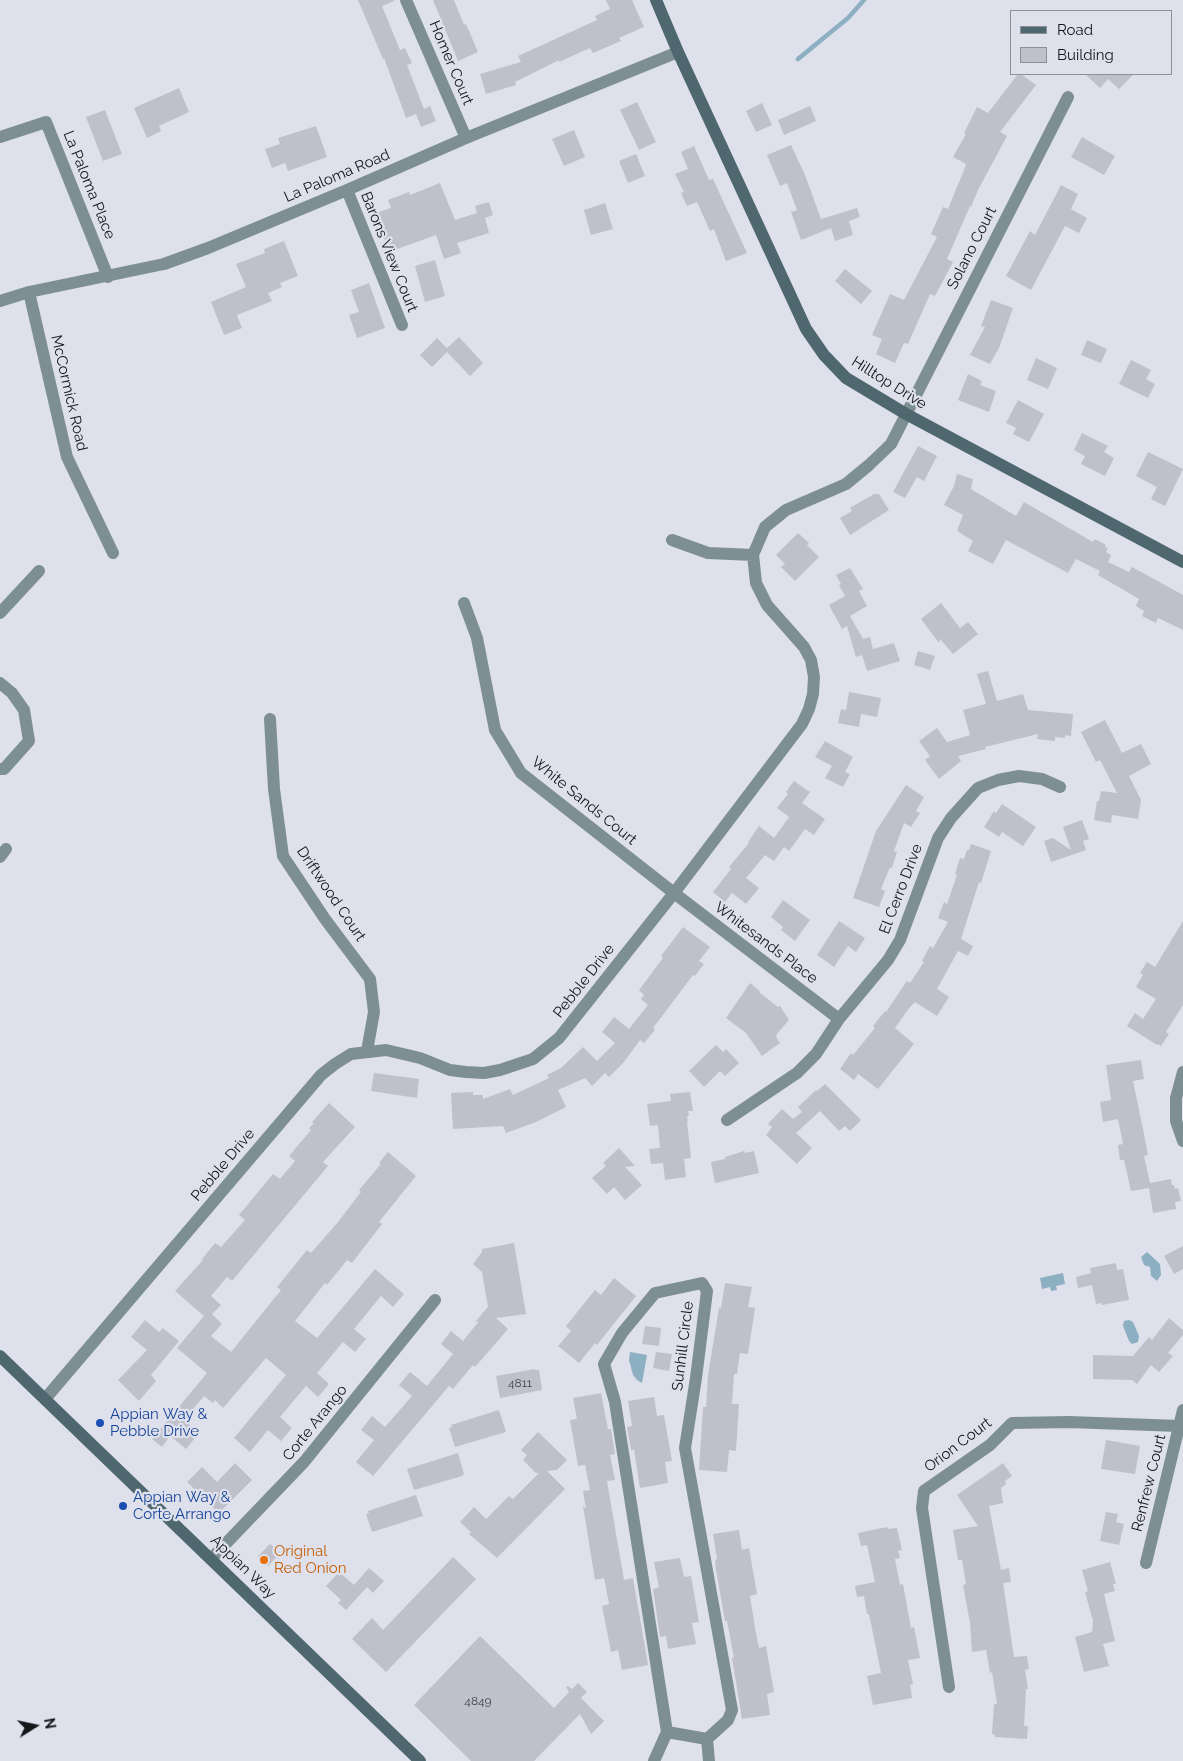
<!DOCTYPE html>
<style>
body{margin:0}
#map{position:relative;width:1183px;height:1761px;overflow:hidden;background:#dee0eb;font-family:Raleway,sans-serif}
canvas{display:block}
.legend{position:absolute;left:1010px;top:10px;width:162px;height:65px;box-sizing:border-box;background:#dee0eb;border:1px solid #8e8f97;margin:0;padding:6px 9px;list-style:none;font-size:15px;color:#15161a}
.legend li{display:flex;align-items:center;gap:10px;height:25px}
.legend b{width:25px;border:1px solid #8e8f97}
.north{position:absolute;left:10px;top:1701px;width:50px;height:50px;-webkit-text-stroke:4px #dee0eb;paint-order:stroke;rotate:80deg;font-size:14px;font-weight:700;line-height:20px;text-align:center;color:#15161a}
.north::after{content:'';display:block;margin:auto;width:18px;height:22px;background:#15161a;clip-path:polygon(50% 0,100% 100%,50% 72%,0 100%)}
</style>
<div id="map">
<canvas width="1183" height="1761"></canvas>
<ul class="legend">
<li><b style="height:6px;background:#4f686f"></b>Road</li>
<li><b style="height:14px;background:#bfc0cb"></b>Building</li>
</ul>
<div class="north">N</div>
</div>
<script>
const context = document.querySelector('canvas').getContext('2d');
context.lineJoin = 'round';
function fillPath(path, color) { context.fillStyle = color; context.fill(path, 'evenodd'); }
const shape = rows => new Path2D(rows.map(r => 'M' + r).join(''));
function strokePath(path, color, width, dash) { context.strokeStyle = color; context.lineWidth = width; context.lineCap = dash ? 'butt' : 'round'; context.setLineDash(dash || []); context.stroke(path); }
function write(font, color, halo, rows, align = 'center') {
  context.font = font + ' Raleway,sans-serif'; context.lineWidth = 4.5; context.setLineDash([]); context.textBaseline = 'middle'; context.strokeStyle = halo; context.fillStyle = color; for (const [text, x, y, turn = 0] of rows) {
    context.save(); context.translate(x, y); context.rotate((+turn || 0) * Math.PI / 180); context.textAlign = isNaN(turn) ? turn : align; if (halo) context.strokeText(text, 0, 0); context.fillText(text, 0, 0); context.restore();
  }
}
fillPath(shape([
 [1147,1252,1160,1264,1161,1275,1157,1281,1151,1276,1150,1267,1144,1265,1141,1257],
 [1063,1273,1065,1284,1056,1286,1057,1290,1051,1291,1050,1287,1042,1289,1040,1278],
 [1129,1320,1133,1322,1139,1336,1138,1342,1132,1344,1129,1341,1123,1326,1124,1321],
 [630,1352,647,1355,642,1383,637,1380,633,1375,629,1360]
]), '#8cafc2');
strokePath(shape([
 [798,59,848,18,864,0]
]), '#8cafc2', 4.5);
fillPath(shape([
 [358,0,394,0,394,1,382,6,400,50,405,48,412,63,407,65,424,109,430,106,436,121,421,127,416,114,406,118,384,58,383,59],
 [433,0,454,0,464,25,466,24,478,52,458,61],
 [606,0,632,0,644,27,619,38,621,41,593,53,590,48,559,62,559,60,515,82,516,85,486,94,480,74,521,62,518,56,597,20,595,16,610,9],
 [1018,74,1021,74,1036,85,1000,132,1007,136,978,190,971,207,970,206,947,259,953,262,935,296,930,294,908,344,904,343,895,363,876,354,882,339,872,335,890,294,904,300,937,237,931,234,943,207,948,209,964,170,966,164,953,157,966,134,964,133,977,107,988,113],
 [1085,74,1134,74,1119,89,1108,79,1100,88],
 [179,88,189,112,159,126,161,131,147,138,134,108],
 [637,102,656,142,639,150,620,110],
 [762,103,772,125,756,132,746,111],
 [810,106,816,121,784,135,778,120],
 [105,110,122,154,103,161,86,117],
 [316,126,327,157,288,171,285,163,272,168,265,149,280,144,278,138],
 [574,130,585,157,564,166,552,139],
 [1082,137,1115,156,1104,175,1071,157],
 [791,145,805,175,821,219,857,208,860,217,849,221,853,235,835,241,831,228,801,240,791,212,797,210,787,183,780,186,767,155],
 [694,146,709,180,713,179,747,253,726,261,714,229,710,231,697,202,687,206,681,193,684,192,675,174,688,169,681,152],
 [636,154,645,176,628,183,619,161],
 [440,183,455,220,477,213,475,206,489,202,493,215,485,218,489,233,457,243,461,253,444,259,436,235,389,252,376,213,391,208,388,200,409,192,410,195],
 [1061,185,1078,194,1071,209,1087,218,1079,233,1065,226,1031,290,1006,276,1030,231,1035,235],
 [605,203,613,229,591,235,584,210],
 [284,241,298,276,280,283,282,287,268,293,272,301,237,315,242,328,224,335,211,302,246,287,236,264,265,253,264,249],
 [435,260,445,296,425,302,415,266],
 [845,269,872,291,861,304,835,281],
 [369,283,385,328,357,338,349,315,359,312,351,290],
 [991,300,1013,308,999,348,990,364,970,355,985,327,981,326],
 [459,337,483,363,470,376,447,352,432,367,420,355,437,338,447,348],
 [1087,340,1107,349,1101,363,1081,355],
 [1036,358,1057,368,1048,389,1027,380],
 [1131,360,1151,370,1146,379,1155,384,1148,398,1119,384],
 [968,374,982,381,980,385,996,391,989,412,958,400],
 [1018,400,1044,414,1029,442,1013,434,1016,428,1006,423],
 [1082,433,1108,446,1104,452,1114,458,1105,476,1081,464,1085,456,1074,450],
 [918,446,937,456,924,481,917,477,905,498,893,492],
 [1148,452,1183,469,1165,506,1151,499,1157,487,1136,476],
 [957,474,973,479,971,489,1016,516,1024,502,1093,542,1095,539,1106,545,1105,547,1108,548,1106,552,1111,555,1108,562,1129,572,1132,567,1183,595,1183,630,1158,618,1156,623,1142,616,1144,611,1136,606,1139,599,1098,575,1100,571,1076,559,1068,573,1006,540,993,564,968,551,973,541,957,531,963,515,944,505,954,486],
 [874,494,879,494,889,510,850,535,840,518,852,511,850,508],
 [798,533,809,543,807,545,819,557,795,581,781,567,785,564,776,555],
 [850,568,863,589,859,591,867,606,850,616,863,639,870,637,873,649,894,643,900,661,867,671,862,655,856,657,847,626,842,629,829,605,845,596,839,585,841,584,836,575],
 [941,603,960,628,968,622,978,634,953,654,940,639,939,643,921,619],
 [918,651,935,656,930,670,914,665],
 [988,671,997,701,1023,694,1028,710,1073,714,1071,736,1065,735,1065,738,1055,737,1055,741,1037,739,1038,734,985,747,986,749,958,756,961,761,939,779,925,760,930,756,919,741,937,728,947,742,970,735,963,710,986,704,977,674],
 [849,692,881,698,877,717,861,714,859,727,838,723,841,709,846,710],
 [1105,720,1122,753,1141,744,1151,764,1129,776,1141,800,1138,819,1112,815,1111,823,1094,820,1097,801,1099,801,1101,791,1117,793,1100,760,1096,762,1081,732],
 [825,741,853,757,845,772,850,774,843,787,825,778,832,766,815,757],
 [794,781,810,792,802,803,825,819,814,835,805,829,789,851,784,847,774,861,765,855,746,878,759,888,746,904,732,893,725,902,713,892,731,869,729,867,749,843,748,842,759,826,774,838,789,817,777,808,788,794,786,792],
 [906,785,924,797,916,811,920,813,911,827,904,823,894,851,897,852,892,868,890,867,881,889,885,891,879,907,853,898,876,831],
 [1002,804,1036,827,1023,846,1002,832,999,837,984,827,994,811,996,813],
 [1082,820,1089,839,1083,841,1086,850,1051,862,1044,841,1053,838,1071,850,1063,827],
 [971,844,991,851,981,883,979,882,961,939,973,946,968,956,958,951,937,989,949,997,937,1016,915,1002,910,1007,895,1028,914,1044,878,1089,858,1074,854,1080,840,1069,851,1053,853,1055,875,1028,873,1026,885,1011,886,1012,907,981,910,983,924,962,922,961,930,946,933,948,948,922,938,918,944,902,947,904,957,875,955,874,960,858,964,859,967,850,969,850],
 [783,900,810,920,795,941,781,930,783,927,771,917],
 [839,921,865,938,856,952,848,946,834,967,817,955],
 [1183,921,1183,1005,1166,1032,1169,1034,1161,1046,1158,1044,1157,1045,1127,1026,1135,1013,1143,1019,1156,999,1136,987,1143,975,1140,973,1147,962,1155,967],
 [683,927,710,947,699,961,704,964,695,976,693,975,653,1028,655,1030,644,1043,640,1040,624,1062,609,1077,605,1073,592,1086,585,1078,558,1090,566,1107,536,1122,506,1133,503,1126,453,1129,451,1093,473,1092,473,1095,483,1095,483,1099,510,1089,513,1095,549,1078,547,1075,561,1068,583,1047,597,1061,615,1043,602,1032,614,1017,629,1029,648,1005,641,999,644,995,639,990,663,958,661,956],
 [750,983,760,991,759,992,778,1007,780,1006,789,1020,776,1035,777,1036,776,1037,780,1043,762,1056,746,1033,726,1018],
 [716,1045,723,1052,726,1049,739,1063,725,1076,720,1071,704,1087,689,1071],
 [1141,1060,1144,1079,1133,1081,1144,1134,1148,1155,1144,1156,1150,1183,1171,1179,1172,1185,1174,1185,1175,1189,1178,1188,1181,1201,1175,1202,1176,1209,1153,1213,1149,1188,1131,1191,1124,1160,1120,1160,1118,1145,1123,1144,1118,1119,1103,1122,1100,1102,1111,1100,1106,1065],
 [374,1073,419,1079,417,1098,371,1091],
 [825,1084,861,1120,850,1131,845,1126,839,1131,820,1111,796,1133,812,1148,797,1164,766,1135,772,1127,768,1124,782,1109,793,1119,802,1112,798,1107,816,1090,817,1091],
 [690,1092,693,1111,688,1111,689,1116,687,1116,688,1121,687,1121,691,1158,684,1159,686,1177,665,1180,663,1163,651,1164,649,1149,660,1148,658,1125,650,1126,647,1104,671,1101,670,1094],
 [329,1103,355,1127,323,1162,328,1166,232,1281,227,1277,211,1296,221,1305,212,1314,222,1324,211,1336,231,1352,281,1290,277,1287,307,1250,311,1253,338,1222,361,1192,359,1190,381,1164,379,1163,388,1152,416,1176,379,1222,382,1224,352,1263,347,1260,327,1285,325,1283,295,1321,317,1338,375,1269,404,1294,393,1307,381,1296,354,1329,366,1339,355,1352,343,1342,317,1373,329,1384,318,1397,306,1386,280,1417,292,1428,281,1441,268,1430,250,1452,234,1438,286,1375,266,1358,223,1408,215,1400,213,1403,204,1396,184,1420,199,1433,186,1449,170,1436,162,1447,152,1439,207,1373,177,1348,204,1316,175,1291,203,1260,202,1259,215,1243,221,1247,245,1220,239,1215,273,1174,280,1179,295,1161,289,1156,311,1130,309,1128,314,1123,312,1122],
 [619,1148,635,1166,625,1167,642,1185,625,1200,614,1187,607,1194,592,1178,606,1166,603,1163],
 [744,1151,745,1153,754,1151,759,1173,715,1183,711,1162,725,1159,725,1157],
 [514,1243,526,1314,496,1318,508,1329,475,1367,473,1365,453,1389,449,1386,373,1476,356,1462,374,1440,361,1430,372,1416,385,1427,412,1396,399,1385,410,1372,427,1386,453,1354,441,1344,451,1331,463,1341,479,1321,475,1322,488,1307,482,1272,473,1264,482,1252,482,1249],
 [1183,1246,1183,1269,1174,1274,1164,1256],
 [1116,1263,1117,1270,1123,1269,1129,1300,1102,1305,1101,1303,1096,1304,1092,1285,1078,1288,1076,1277,1091,1273,1090,1268],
 [614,1278,636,1296,597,1345,595,1343,579,1363,558,1346,571,1331,566,1326,595,1290,601,1295],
 [725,1283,752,1287,748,1307,755,1308,748,1354,740,1353,737,1374,734,1374,732,1404,739,1404,736,1451,729,1450,727,1472,699,1470,703,1407,706,1407,708,1375,719,1308,721,1308],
 [1169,1318,1183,1330,1183,1335,1168,1353,1173,1356,1159,1372,1151,1365,1137,1384,1132,1380,1093,1379,1093,1355,1133,1356,1149,1337,1152,1340],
 [145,1320,159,1332,163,1328,179,1341,151,1375,156,1381,139,1401,118,1380,147,1350,131,1337],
 [645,1326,661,1328,659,1346,642,1344],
 [656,1352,672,1354,669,1371,653,1368],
 [535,1369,535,1370,539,1370,542,1390,500,1398,496,1376],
 [601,1393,608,1429,611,1429,615,1454,610,1455,615,1480,607,1481,624,1580,633,1578,648,1665,622,1670,618,1650,611,1652,602,1606,609,1604,604,1578,595,1580,583,1506,586,1509,583,1491,590,1490,585,1465,578,1466,570,1420,577,1419,573,1398],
 [654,1397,657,1416,664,1415,672,1461,665,1462,668,1483,640,1488,634,1450,631,1450,627,1427,632,1426,628,1401],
 [499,1410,506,1432,455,1447,449,1428,452,1427,451,1425],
 [538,1432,567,1460,557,1470,547,1471,565,1489,497,1558,469,1534,471,1532,460,1522,474,1507,486,1519,509,1496,513,1499,539,1473,536,1473,523,1460,527,1455,521,1450],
 [1106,1440,1140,1446,1135,1474,1101,1469],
 [458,1453,464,1474,462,1476,414,1490,407,1469],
 [235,1463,252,1480,219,1513,187,1482,202,1467,217,1482],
 [1003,1463,1012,1476,1005,1481,1006,1484,1001,1488,1003,1503,989,1506,1001,1570,1009,1568,1011,1582,1003,1583,1014,1657,1027,1656,1029,1669,1025,1670,1028,1689,1026,1689,1024,1726,1028,1726,1027,1739,995,1737,995,1735,992,1734,994,1704,997,1704,992,1672,990,1673,986,1650,972,1652,970,1623,963,1585,966,1584,962,1560,958,1560,953,1530,978,1526,957,1495],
 [416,1495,423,1516,372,1532,366,1514,369,1513,368,1511],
 [1106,1512,1118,1514,1116,1522,1124,1524,1119,1545,1100,1541],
 [887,1527,888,1529,897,1528,902,1550,898,1551,900,1558,895,1559,900,1585,903,1584,911,1628,914,1627,920,1658,908,1660,913,1684,910,1685,912,1698,873,1705,867,1676,881,1673,869,1614,867,1614,864,1596,857,1597,855,1586,875,1582,867,1545,861,1546,858,1533],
 [739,1530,742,1550,749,1548,757,1594,750,1596,755,1628,759,1648,766,1646,774,1692,767,1694,770,1715,742,1719,732,1658,734,1658,727,1621,725,1621,716,1570,715,1560,717,1559,713,1534],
 [270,1544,280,1553,268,1566,258,1556],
 [453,1557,476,1579,386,1672,352,1639,372,1618,383,1630],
 [680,1558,684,1577,691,1576,699,1622,692,1623,696,1644,668,1649,666,1636,660,1637,653,1589,659,1587,654,1562],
 [1110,1562,1116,1584,1113,1584,1115,1591,1104,1594,1115,1641,1103,1644,1109,1666,1084,1672,1075,1637,1092,1632,1093,1621,1085,1592,1088,1591,1082,1570],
 [369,1568,384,1581,373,1593,367,1587,346,1610,338,1603,341,1600,326,1586,339,1572,354,1585],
 [480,1636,554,1708,569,1692,566,1687,568,1686,572,1689,578,1683,587,1692,581,1698,604,1721,591,1734,580,1714,534,1761,471,1761,414,1705]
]), '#bfc0cb');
strokePath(shape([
 [406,0,466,138],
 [0,137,46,122,108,277],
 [347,190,402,325],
 [29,292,67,457,113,553],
 [0,301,29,292,164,264,208,248,347,190,466,138,678,52],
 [672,540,708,553,753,555],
 [464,603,477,638,495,730,521,773,674,893,839,1019],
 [0,613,39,571],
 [0,683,12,693,24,710,29,741,4,769,0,769],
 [270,719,274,789,283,856,325,919,370,979,374,1012,367,1051],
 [0,857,6,849],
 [1183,1072,1176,1098,1176,1121,1183,1141],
 [727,1120,797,1073,816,1054,839,1019,888,960,900,940,938,838,951,818,978,788,998,780,1019,776,1042,779,1060,787],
 [45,1399,321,1075,335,1064,351,1054,386,1050,420,1058,450,1070,466,1072,484,1073,500,1070,533,1059,559,1038,674,893,802,724,809,709,813,694,814,677,811,660,804,647,790,631,767,605,756,583,753,555,765,527,786,510,846,484,869,465,891,444,1068,97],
 [211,1559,304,1462,435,1300],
 [1146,1563,1183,1410],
 [949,1687,922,1508,924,1491,990,1445,1012,1423,1069,1422,1179,1426],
 [667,1732,707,1739],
 [707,1739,709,1761],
 [654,1761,667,1732,615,1402,604,1364,622,1333,655,1293,702,1283,707,1291,696,1378,685,1448,732,1710,728,1720,707,1739]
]), '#7e8f94', 12);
strokePath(shape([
 [656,0,678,52,806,329,824,355,846,378,906,414,1183,562],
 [0,1356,420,1761]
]), '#4f686f', 12);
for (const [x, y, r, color] of [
 [100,1423,5,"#1a4fb4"],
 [123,1506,5,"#1a4fb4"],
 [264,1560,5,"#e8710a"]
]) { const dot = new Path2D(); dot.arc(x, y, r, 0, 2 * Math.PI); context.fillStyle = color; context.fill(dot); strokePath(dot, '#dee0eb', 2); }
write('12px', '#404046', null, [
 ["4811",520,1383],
 ["4849",478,1701]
]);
write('15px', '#15161a', '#dee0eb', [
 ["Homer Court",451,63,67],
 ["La Paloma Road",337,176,-23],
 ["La Paloma Place",89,185,68],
 ["Solano Court",972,248,-63],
 ["Barons View Court",389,252,68],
 ["Hilltop Drive",889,383,32],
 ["McCormick Road",69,393,77],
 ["White Sands Court",584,801,39],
 ["El Cerro Drive",901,889,-69],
 ["Driftwood Court",331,894,56],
 ["Whitesands Place",766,943,37],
 ["Pebble Drive",584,981,-52],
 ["Pebble Drive",223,1165,-50],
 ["Sunhill Circle",683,1346,-83],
 ["Corte Arango",315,1423,-51],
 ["Orion Court",958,1445,-37],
 ["Renfrew Court",1149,1483,-76],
 ["Appian Way",243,1567,44]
]);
write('15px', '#164399', '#dee0eb', [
 ["Appian Way &",110,1414],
 ["Pebble Drive",110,1431],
 ["Appian Way &",133,1497],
 ["Corte Arrango",133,1514]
], 'left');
write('15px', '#c56008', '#dee0eb', [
 ["Original",274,1551],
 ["Red Onion",274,1568]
], 'left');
</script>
